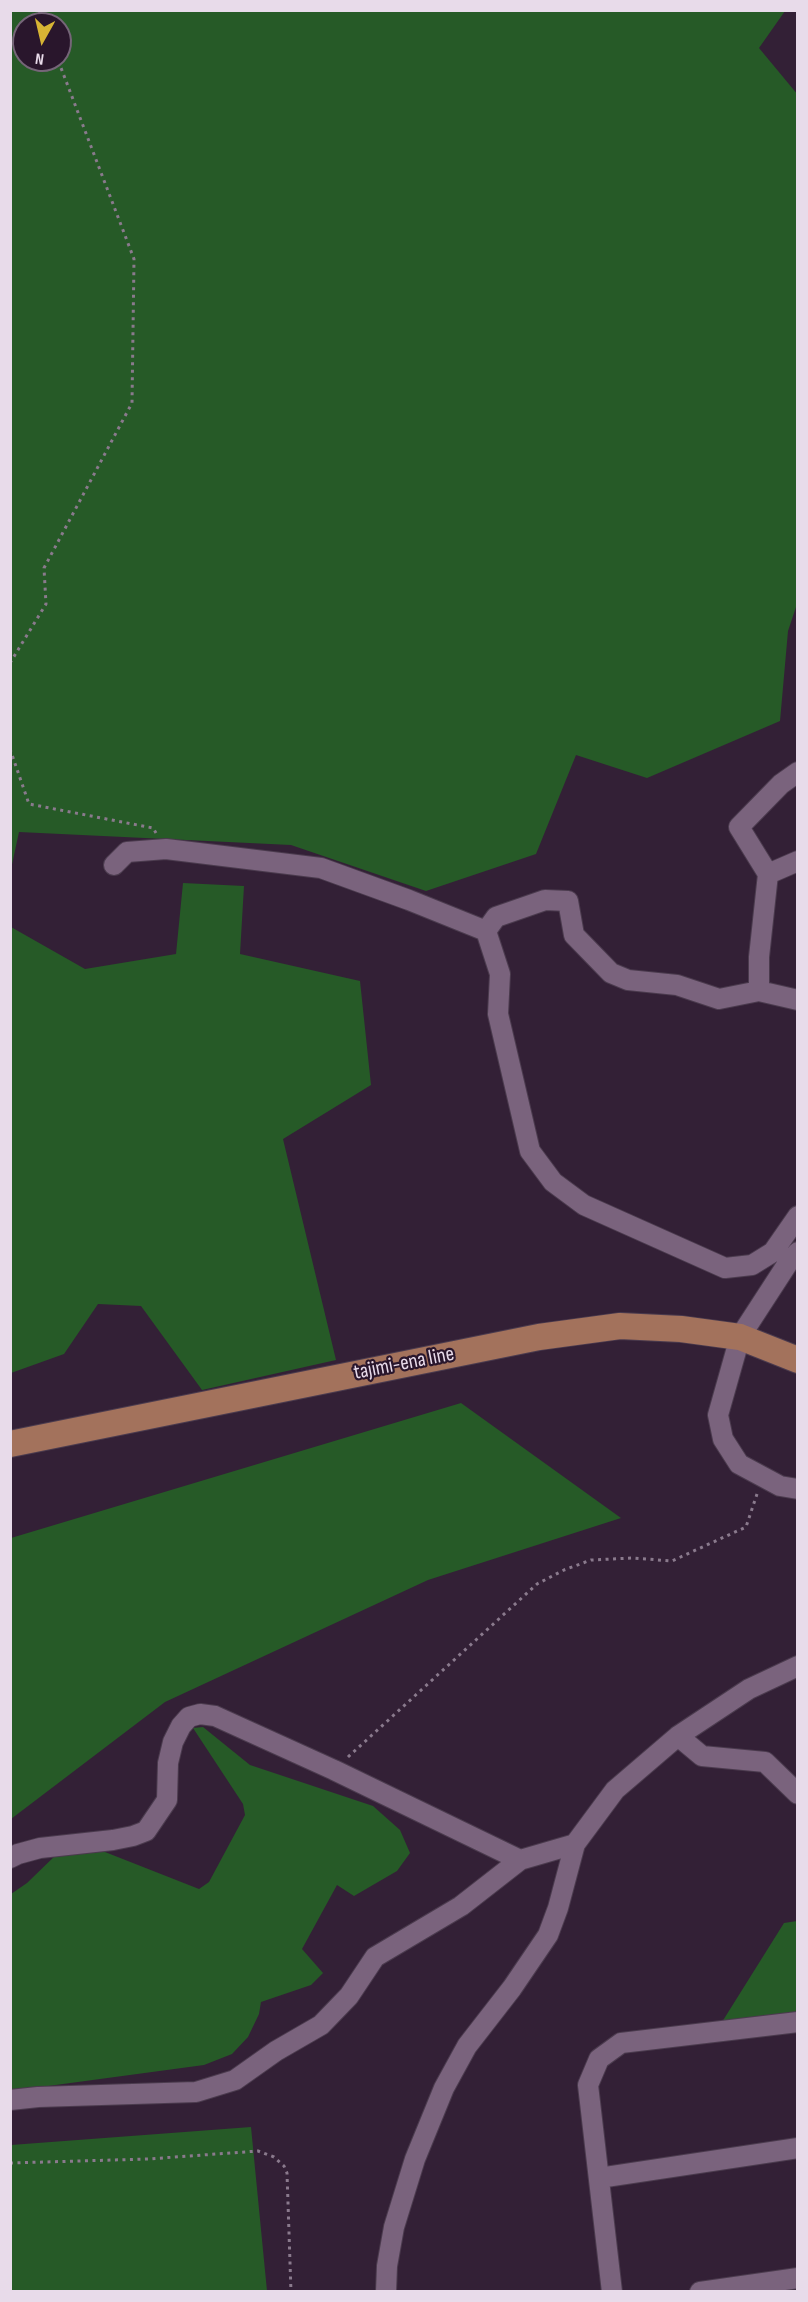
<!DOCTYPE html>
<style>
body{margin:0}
#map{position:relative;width:808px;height:2302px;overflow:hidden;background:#332036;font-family:"Sofia Sans Condensed",sans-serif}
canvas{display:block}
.frame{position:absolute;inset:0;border:12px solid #e8dbea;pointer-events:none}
.north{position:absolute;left:12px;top:12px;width:60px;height:60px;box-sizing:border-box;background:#29162c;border:2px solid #756578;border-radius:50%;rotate:188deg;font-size:16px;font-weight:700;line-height:24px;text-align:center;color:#e8dbea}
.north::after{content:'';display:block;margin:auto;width:21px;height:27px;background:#d7b434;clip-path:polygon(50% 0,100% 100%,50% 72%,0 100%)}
</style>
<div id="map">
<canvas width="808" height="2302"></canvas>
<div class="frame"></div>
<div class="north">N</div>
</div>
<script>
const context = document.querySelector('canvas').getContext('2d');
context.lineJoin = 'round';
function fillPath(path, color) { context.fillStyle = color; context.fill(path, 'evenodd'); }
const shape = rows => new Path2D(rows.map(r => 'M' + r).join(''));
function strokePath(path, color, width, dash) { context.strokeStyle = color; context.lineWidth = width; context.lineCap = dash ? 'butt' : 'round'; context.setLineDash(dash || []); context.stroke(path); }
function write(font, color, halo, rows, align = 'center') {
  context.font = font + ' "Sofia Sans Condensed",sans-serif'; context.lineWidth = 4.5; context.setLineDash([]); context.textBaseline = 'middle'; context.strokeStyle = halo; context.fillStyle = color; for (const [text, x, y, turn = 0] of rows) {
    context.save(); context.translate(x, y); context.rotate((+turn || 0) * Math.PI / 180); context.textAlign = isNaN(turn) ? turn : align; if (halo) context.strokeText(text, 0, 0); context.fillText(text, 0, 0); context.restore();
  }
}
fillPath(shape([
 [11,10,785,11,759,48,798,95,798,601,788,631,780,721,647,778,576,755,536,854,426,891,291,845,19,832,11,869],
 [24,24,60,24,60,60,24,60],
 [183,883,244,886,240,954,360,981,371,1085,283,1139,336,1360,202,1390,141,1306,98,1304,64,1354,11,1373,11,927,85,969,176,954],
 [461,1403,621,1518,428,1580,165,1702,11,1819,11,1538],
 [203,1727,250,1765,373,1806,400,1830,410,1853,397,1871,354,1896,337,1885,302,1949,323,1973,311,1985,261,2002,259,2014,248,2037,232,2054,204,2065,11,2091,11,1894,27,1883,59,1852,105,1852,199,1889,209,1882,245,1815,243,1804,193,1728],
 [797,1921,797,2012,722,2022,784,1923],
 [251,2127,267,2291,11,2291,11,2145]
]), '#265a27');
const minor = shape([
 [114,865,127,852,166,849,321,868,409,900,486,931],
 [768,874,739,827,781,784,798,772],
 [486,931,500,974,498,1014,530,1151,553,1182,584,1205,725,1268,752,1265,773,1252,798,1216],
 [486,931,496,917,545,900,568,901,574,935,611,973,628,980,677,985,719,999,759,991,798,1000],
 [759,991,759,957,768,874,798,861],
 [798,1252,788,1263,740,1337,718,1415,723,1439,739,1464,780,1486,798,1489],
 [678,1736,702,1756,765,1762,798,1794],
 [10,1858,18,1854,40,1848,113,1840,133,1836,146,1831,167,1800,168,1763,173,1742,181,1726,189,1717,200,1714,215,1716,334,1770,520,1860],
 [10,2100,38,2097,196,2092,235,2080,276,2051,321,2025,349,1996,375,1957,461,1906,520,1860,575,1844],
 [599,2178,798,2148],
 [386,2292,387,2266,394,2227,415,2159,444,2088,467,2046,512,1988,548,1935,558,1908,575,1844,615,1790,678,1736,749,1689,798,1666],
 [612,2292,588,2085,599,2059,621,2043,798,2022],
 [700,2292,798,2278]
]);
const major = shape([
 [10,1444,539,1337,620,1326,681,1329,740,1337,798,1360]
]);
strokePath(minor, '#4b3b4e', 22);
strokePath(major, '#4b3b4e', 28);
strokePath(shape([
 [39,10,44,24],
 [10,663,46,604,44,568,132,403,134,259,58,60],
 [10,749,29,804,153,828,156,833],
 [348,1757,537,1584,564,1570,591,1560,633,1558,672,1561,746,1527,757,1494],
 [10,2163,148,2159,258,2151,274,2157,284,2166,287,2173,291,2292]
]), '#8a7a8d', 3, [3, 4.5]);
strokePath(minor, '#7a637d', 20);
strokePath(major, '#a3725c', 26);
write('21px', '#e8dbea', '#29162c', [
 ["tajimi-ena line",404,1364,-11]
]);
</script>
